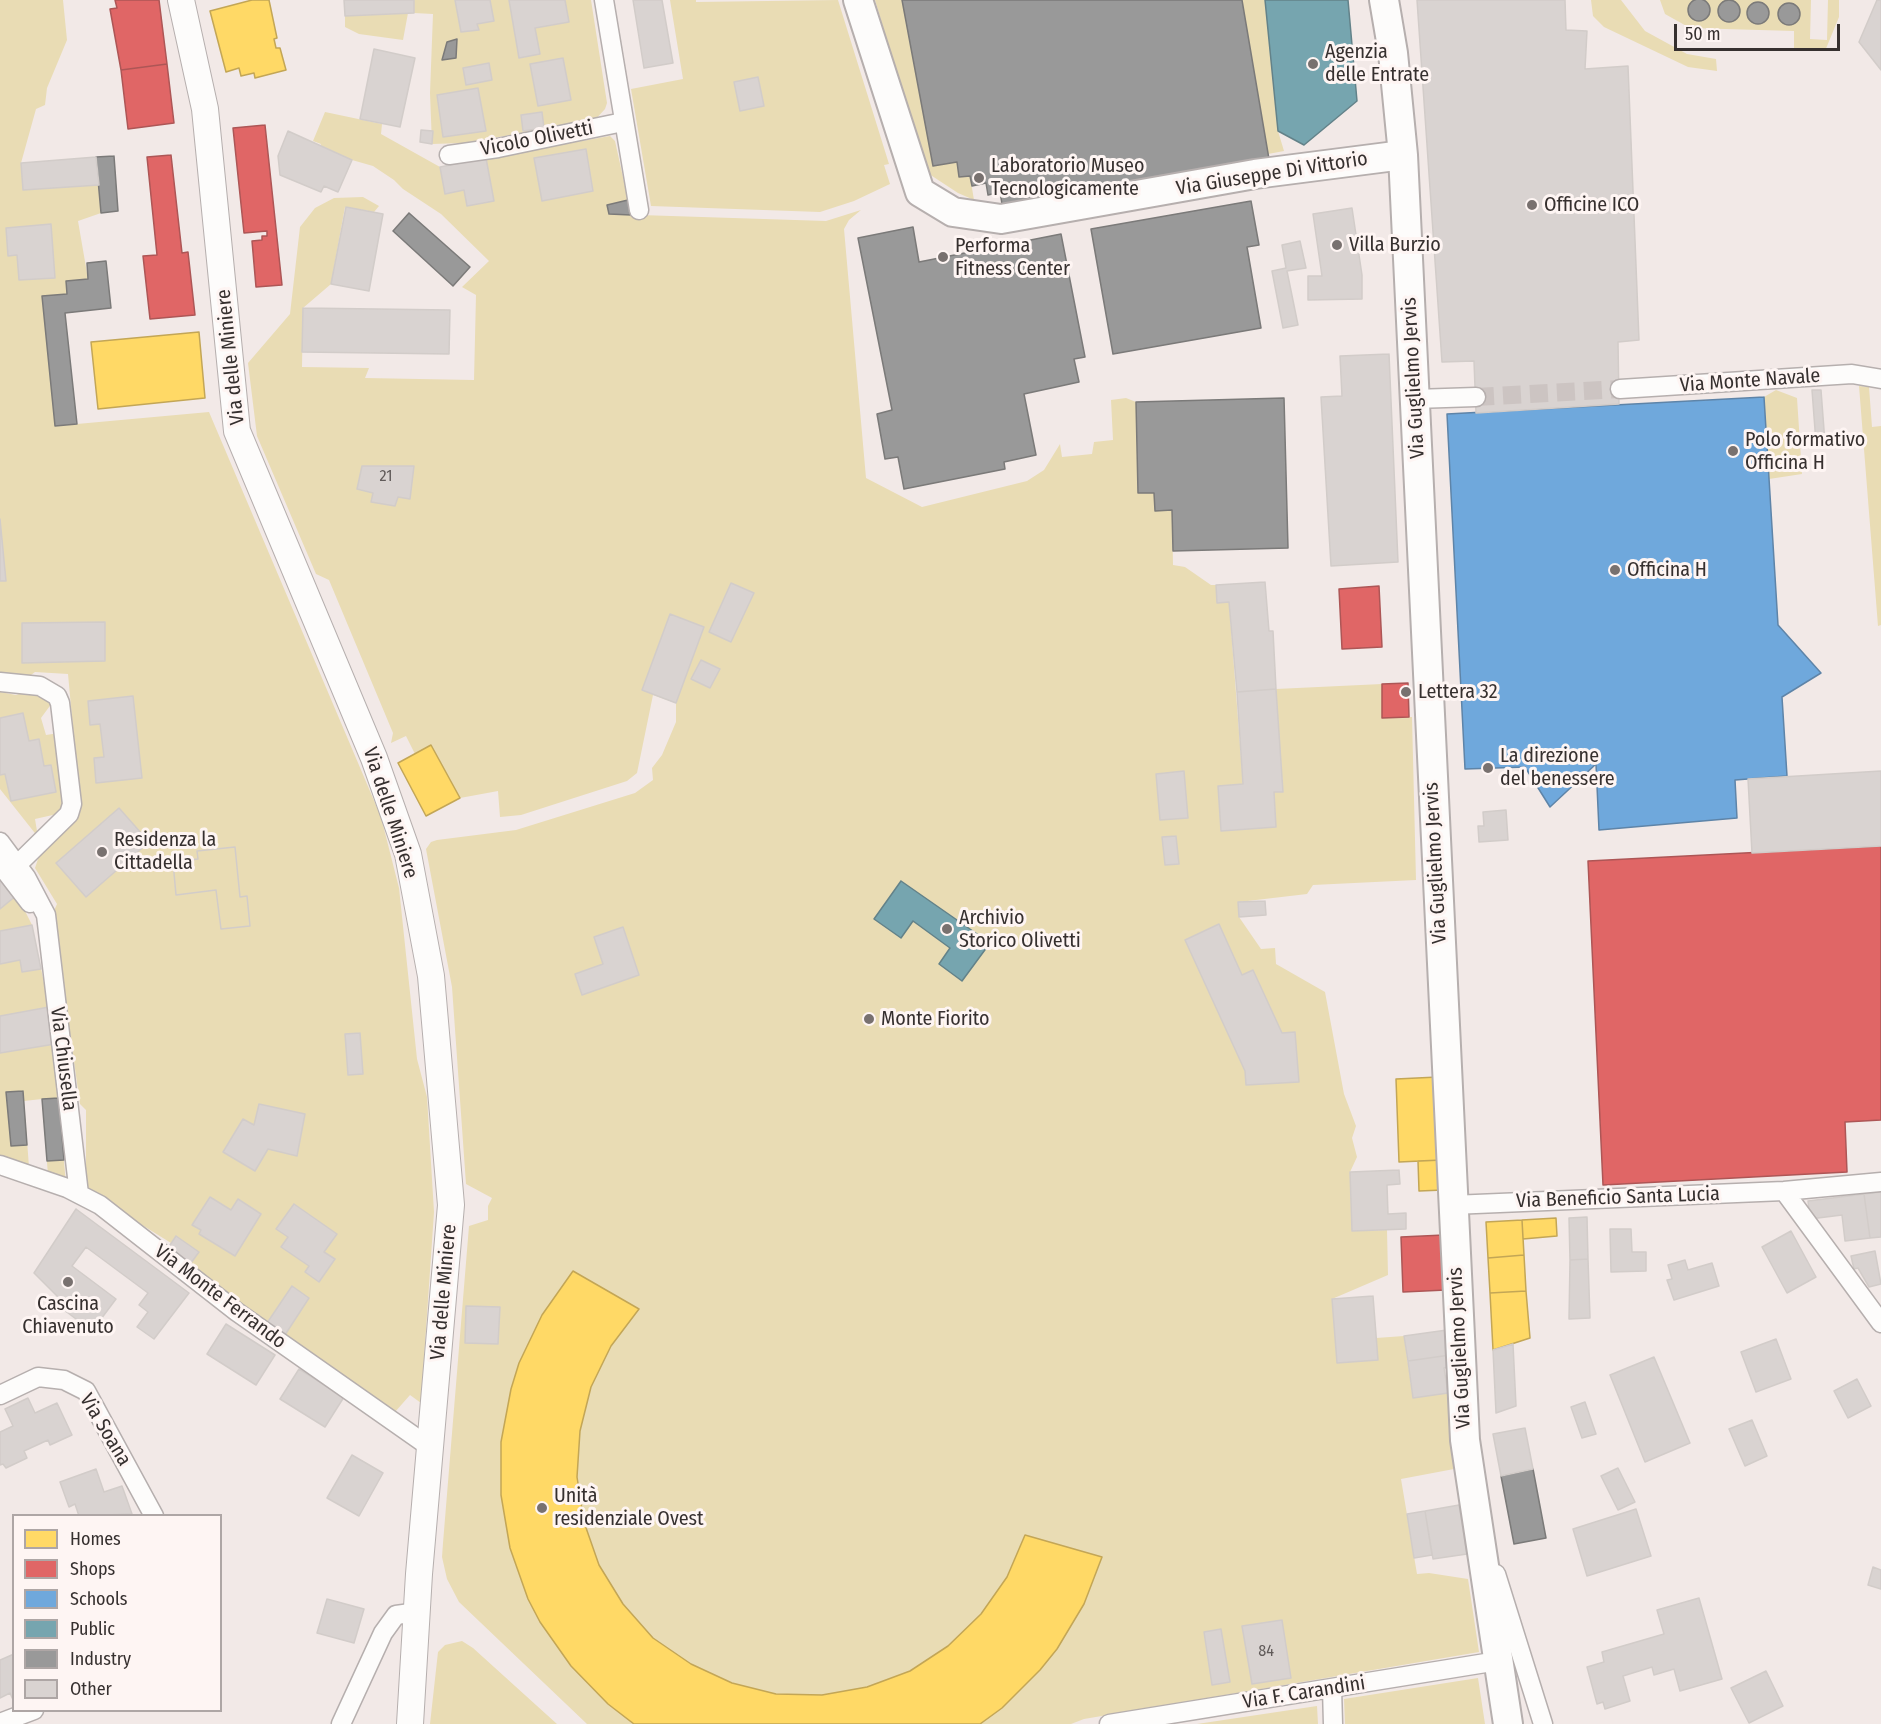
<!DOCTYPE html>
<meta charset="utf-8">
<style>
body{margin:0}
#map{position:relative;width:1881px;height:1724px;overflow:hidden;background:#f2e9e7;font-family:"Fira Sans Condensed",sans-serif}
canvas{display:block}
.legend{position:absolute;left:12px;top:1514px;width:210px;height:198px;box-sizing:border-box;background:#fef5f3;border:2px solid #aea6a5;margin:0;padding:8px 10px;list-style:none;font-size:18px;color:#36302f}
.legend li{display:flex;align-items:center;gap:12px;height:30px}
.legend b{width:30px;border:2px solid #aea6a5}
.scale{position:absolute;left:1674px;top:24px;width:166px;height:27px;box-sizing:border-box;border:3px solid #36302f;border-top:0;padding-left:8px;font-size:18px;line-height:21px;white-space:nowrap;color:#36302f;-webkit-text-stroke:4px #fef5f3;paint-order:stroke}
</style>
<div id="map">
<canvas width="1881" height="1724"></canvas>
<ul class="legend">
<li><b style="height:16px;background:#ffd966"></b>Homes</li>
<li><b style="height:16px;background:#e06666"></b>Shops</li>
<li><b style="height:16px;background:#6fa8dc"></b>Schools</li>
<li><b style="height:16px;background:#76a5af"></b>Public</li>
<li><b style="height:16px;background:#999"></b>Industry</li>
<li><b style="height:16px;background:#d9d3d1"></b>Other</li>
</ul>
<div class="scale">50 m</div>
</div>
<script>
const context = document.querySelector('canvas').getContext('2d');
context.lineJoin = 'round';
function fillPath(path, color) { context.fillStyle = color; context.fill(path, 'evenodd'); }
const shape = rows => new Path2D(rows.map(r => 'M' + r).join(''));
function strokePath(path, color, width, dash) { context.strokeStyle = color; context.lineWidth = width; context.lineCap = dash ? 'butt' : 'round'; context.setLineDash(dash || []); context.stroke(path); }
function write(font, color, halo, rows, align = 'center') {
  context.font = font + ' "Fira Sans Condensed",sans-serif'; context.lineWidth = 6; context.setLineDash([]); context.textBaseline = 'middle'; context.strokeStyle = halo; context.fillStyle = color; for (const [text, x, y, turn = 0] of rows) {
    context.save(); context.translate(x, y); context.rotate((+turn || 0) * Math.PI / 180); context.textAlign = isNaN(turn) ? turn : align; if (halo) context.strokeText(text, 0, 0); context.fillText(text, 0, 0); context.restore();
  }
}
fillPath(shape([
 [0,0,63,0,67,40,47,88,45,105,36,109,21,163,23,190,99,185,101,213,78,221,88,279,66,281,67,294,42,297,55,426,209,412,381,817,399,888,417,1059,427,1097,434,1212,421,1403,410,1395,395,1412,265,1326,193,1270,171,1243,89,1192,86,1186,86,1110,80,1104,53,913,57,904,35,868,39,856,74,823,80,804,68,674,35,672,27,678,0,674],
 [414,0,509,0,520,58,540,54,535,28,569,22,565,0,591,0,607,103,605,109,594,121,463,143,432,144,430,93,433,14,414,13],
 [670,0,696,0,696,2,838,0,889,164,884,165,890,184,854,201,820,212,651,206,631,89,683,79],
 [875,0,902,0,933,166,957,162,960,177,970,176,974,200,958,193,926,172],
 [1242,0,1265,0,1278,131,1284,151,1268,154],
 [1591,0,1621,0,1645,31,1687,54,1716,59,1717,71,1688,67,1604,27,1593,16],
 [1660,0,1811,0,1810,39,1827,40,1828,0,1839,0,1839,17,1825,51,1794,50,1794,31,1690,28,1665,14],
 [408,13,403,40,359,34,345,27,345,16],
 [325,112,382,124,381,134,440,167,445,193,464,190,467,206,494,201,486,158,610,136,615,141,628,200,607,205,609,214,826,221,861,210,849,220,844,229,866,478,922,507,1027,481,1044,470,1060,444,1062,457,1092,454,1094,442,1113,440,1111,400,1126,398,1136,402,1138,493,1154,493,1155,511,1172,510,1173,565,1185,567,1211,585,1216,585,1217,603,1229,602,1243,784,1218,786,1221,831,1276,827,1274,792,1283,791,1276,689,1382,684,1382,717,1412,717,1416,880,1313,885,1307,894,1239,902,1239,917,1261,949,1275,948,1276,964,1325,992,1344,1094,1356,1126,1352,1138,1357,1157,1350,1172,1352,1231,1387,1230,1388,1275,1332,1299,1376,1338,1404,1336,1413,1398,1448,1393,1454,1469,1401,1479,1417,1574,1429,1573,1468,1579,1479,1652,1084,1719,1071,1724,587,1724,459,1602,447,1579,442,1557,443,1543,469,1226,488,1220,488,1206,492,1198,466,1184,452,987,426,849,431,842,437,840,516,830,635,793,653,780,652,768,662,755,676,722,676,703,653,695,637,773,627,781,521,815,500,817,498,791,460,798,431,745,415,754,406,736,391,743,393,733,329,580,316,574,257,436,248,363,290,314,300,227,315,208,334,198,363,197,379,206,374,212,345,207,331,284,303,308,302,367,369,368,365,378,474,380,476,295,462,287,489,261,441,214,403,189,394,180,373,166,352,160,320,147,321,144,313,141],
 [1859,386,1869,387,1872,427,1881,426,1881,625,1878,626],
 [1776,390,1797,398,1802,474,1769,479,1764,397],
 [31,690,52,703,41,718,46,735,59,733,66,812,35,819,38,837,0,789,0,692,16,695],
 [0,873,17,895,32,925,49,1007,66,1183,48,1175,42,1099,24,1101,29,1167,0,1155],
 [462,1641,473,1648,557,1724,430,1724,438,1652,445,1645],
 [1478,1678,1485,1724,1345,1724,1344,1699],
 [1317,1706,1318,1724,1197,1724]
]), '#e9dcb4');
const homes = shape([
 [252,0,269,0,277,38,274,39,276,48,280,48,286,70,255,78,254,73,241,76,239,68,226,72,210,11,252,0],
 [199,332,205,398,98,409,91,342,199,332],
 [431,745,460,798,426,816,398,763,431,745],
 [1438,1077,1442,1160,1399,1162,1396,1079,1438,1077],
 [1442,1160,1443,1190,1419,1191,1418,1161,1442,1160],
 [1556,1218,1557,1236,1523,1239,1522,1220,1556,1218],
 [1522,1220,1524,1255,1488,1258,1486,1222,1522,1220],
 [1524,1255,1526,1291,1490,1293,1488,1258,1524,1255],
 [573,1271,639,1309,611,1346,591,1387,580,1431,577,1477,584,1522,599,1565,623,1604,653,1638,691,1664,732,1683,776,1694,822,1695,867,1687,910,1671,948,1646,981,1614,1007,1577,1025,1535,1102,1557,1084,1604,1057,1649,1040,1670,1002,1708,980,1724,634,1724,608,1704,571,1666,540,1622,528,1599,510,1548,501,1495,501,1442,511,1389,519,1363,542,1315,573,1271],
 [1526,1291,1530,1338,1493,1350,1490,1293,1526,1291]
]);
fillPath(homes, '#ffd966');
strokePath(homes, '#c3a656', 1.5);
const shops = shape([
 [115,0,159,0,167,64,121,70,110,9,117,8,115,0],
 [167,64,174,123,128,129,121,70,167,64],
 [265,125,282,285,256,287,252,241,262,240,262,236,267,236,267,231,244,233,233,128,265,125],
 [171,155,182,253,188,252,195,315,150,319,143,256,157,255,147,157,171,155],
 [1379,586,1382,647,1342,649,1339,589,1379,586],
 [1408,683,1409,717,1382,718,1382,684,1408,683],
 [1881,846,1881,1120,1845,1122,1847,1172,1603,1185,1588,861,1881,846],
 [1444,1235,1446,1290,1403,1292,1401,1237,1444,1235]
]);
fillPath(shops, '#e06666');
strokePath(shops, '#ad5656', 1.5);
const schools = shape([
 [1764,397,1778,625,1821,673,1782,697,1787,776,1735,780,1737,818,1599,830,1596,764,1550,807,1525,767,1465,769,1447,414,1764,397]
]);
fillPath(schools, '#6fa8dc');
strokePath(schools, '#5e84a8', 1.5);
const public = shape([
 [1265,0,1348,0,1357,101,1304,145,1278,131,1265,0],
 [901,881,990,943,962,981,939,964,950,948,913,921,901,938,874,919,901,881]
]);
fillPath(public, '#76a5af');
strokePath(public, '#638289', 1.5);
const industry = shape([
 '1688 10a11 11 0 1 1 22 0a11 11 0 1 1-22 0Z',
 [902,0,1242,0,1269,159,1049,200,1048,195,1002,204,1000,192,988,195,986,183,972,186,970,176,959,177,957,162,933,166,902,0],
 '1718 11a11 11 0 1 1 22 0a11 11 0 1 1-22 0Z',
 '1747 13a11 11 0 1 1 22 0a11 11 0 1 1-22 0Z',
 '1778 14a11 11 0 1 1 22 0a11 11 0 1 1-22 0Z',
 [457,39,456,58,442,60,447,42,457,39],
 [114,156,118,211,101,213,96,157,114,156],
 [628,200,631,215,609,214,607,205,628,200],
 [1251,201,1259,245,1247,247,1261,328,1113,354,1091,229,1251,201],
 [409,213,470,267,453,286,393,231,409,213],
 [913,227,919,262,1061,234,1085,357,1074,359,1079,382,1024,394,1036,455,1004,462,1005,469,904,489,898,457,885,459,877,414,892,410,858,238,913,227],
 [106,261,111,308,65,313,77,424,55,426,42,296,67,294,66,281,88,279,87,263,106,261],
 [1284,398,1288,548,1173,551,1172,510,1155,511,1154,493,1138,493,1136,402,1284,398],
 [23,1091,27,1145,11,1146,6,1092,23,1091],
 [59,1098,64,1160,47,1161,42,1099,59,1098],
 [1533,1469,1546,1538,1514,1544,1501,1476,1533,1469]
]);
fillPath(industry, '#999');
strokePath(industry, '#7b7a79', 1.5);
const building = shape([
 [344,0,414,0,414,13,345,16,344,0],
 [455,0,490,0,494,21,477,24,479,30,461,32,455,0],
 [509,0,565,0,569,22,535,28,540,54,519,58,509,0],
 [633,0,662,0,673,63,644,68,633,0],
 [1417,0,1565,0,1566,30,1587,31,1585,69,1628,66,1639,340,1618,342,1619,404,1476,413,1474,361,1442,362,1417,0],
 [1877,0,1881,0,1881,70,1859,42,1877,0],
 [374,49,415,58,400,127,360,119,374,49],
 [563,58,571,100,538,106,530,64,563,58],
 [489,63,492,80,466,85,463,68,489,63],
 [758,77,764,106,740,111,734,82,758,77],
 [478,88,486,131,443,137,437,95,478,88],
 [542,112,544,128,523,131,521,115,542,112],
 [421,130,433,131,432,144,420,142,421,130],
 [288,131,352,160,338,192,324,186,321,192,280,175,278,156,288,131],
 [586,149,593,191,542,201,534,158,586,149],
 [96,157,99,185,23,190,21,163,96,157],
 [486,158,494,201,467,206,464,190,445,194,440,167,486,158],
 [346,207,383,214,369,291,331,284,346,207],
 [1352,208,1362,275,1362,299,1308,300,1308,276,1322,276,1313,214,1352,208],
 [51,224,55,278,19,280,17,255,8,256,6,228,51,224],
 [1300,241,1306,268,1287,271,1298,325,1283,328,1272,271,1286,268,1282,245,1300,241],
 [303,308,450,310,449,354,302,352,303,308],
 [1389,354,1398,562,1331,566,1321,397,1342,396,1340,356,1389,354],
 [1812,390,1821,390,1825,443,1816,443,1812,390],
 [362,466,414,466,410,499,398,497,395,506,371,502,373,493,357,489,362,466],
 [0,519,6,581,0,581,0,519],
 [1265,582,1269,631,1273,631,1276,689,1237,692,1229,602,1217,603,1216,585,1265,582],
 [731,583,754,593,731,642,709,632,731,583],
 [670,614,704,627,676,703,642,690,670,614],
 [105,622,105,661,22,663,22,623,105,622],
 [701,660,720,669,710,688,691,679,701,660],
 [1276,689,1283,792,1274,792,1276,827,1221,831,1218,786,1243,784,1237,692,1276,689],
 [133,696,142,778,96,783,94,758,104,757,100,724,90,725,88,701,133,696],
 [23,713,29,741,39,739,44,766,51,765,56,792,11,801,5,774,0,775,0,718,23,713],
 [1184,771,1188,818,1160,820,1156,774,1184,771],
 [1881,771,1881,846,1752,853,1748,779,1881,771],
 [119,808,149,842,86,897,56,863,119,808],
 [1506,810,1508,840,1479,842,1478,826,1484,826,1483,812,1506,810],
 [1176,836,1179,864,1165,865,1162,837,1176,836],
 [235,847,240,897,247,896,250,926,221,929,216,890,176,895,173,862,198,859,197,851,235,847],
 [235,847,240,897,247,896,250,926,221,929,216,890,176,895,173,862,198,859,197,851,235,847],
 [0,873,17,895,0,909,0,873],
 [1265,901,1266,915,1239,917,1238,902,1265,901],
 [1219,924,1242,975,1253,970,1282,1033,1295,1032,1299,1082,1246,1085,1245,1071,1185,940,1219,924],
 [32,925,41,969,22,972,20,960,0,964,0,931,32,925],
 [623,927,639,975,582,995,575,974,603,964,594,937,623,927],
 [49,1007,55,1044,0,1053,0,1016,49,1007],
 [360,1033,363,1074,348,1075,345,1034,360,1033],
 [259,1104,305,1114,297,1156,268,1149,255,1171,223,1152,243,1119,254,1125,259,1104],
 [1399,1170,1400,1184,1387,1185,1388,1214,1406,1213,1406,1229,1352,1231,1350,1172,1399,1170],
 [1881,1192,1881,1237,1870,1238,1864,1194,1881,1192],
 [1864,1194,1870,1238,1845,1241,1842,1215,1810,1219,1808,1201,1864,1194],
 [210,1197,231,1210,238,1199,261,1214,235,1256,199,1234,201,1230,192,1225,210,1197],
 [294,1204,337,1234,324,1252,335,1259,319,1282,305,1272,309,1266,281,1247,288,1237,276,1229,294,1204],
 [76,1209,189,1293,154,1339,137,1327,148,1312,139,1305,148,1293,86,1247,72,1266,116,1299,92,1331,60,1307,63,1302,34,1273,76,1209],
 [1587,1217,1588,1259,1570,1260,1569,1218,1587,1217],
 [1610,1229,1631,1229,1632,1252,1646,1252,1646,1271,1611,1272,1610,1229],
 [1791,1231,1816,1277,1787,1293,1762,1247,1791,1231],
 [176,1236,199,1252,188,1267,166,1251,176,1236],
 [1875,1251,1881,1284,1869,1287,1858,1268,1854,1269,1851,1256,1875,1251],
 [1588,1259,1590,1318,1569,1319,1570,1260,1588,1259],
 [1685,1260,1688,1270,1712,1263,1719,1286,1674,1300,1667,1280,1672,1279,1668,1265,1685,1260],
 [292,1286,309,1298,283,1338,265,1326,292,1286],
 [1373,1296,1378,1360,1337,1363,1332,1299,1373,1296],
 [466,1306,500,1307,498,1344,465,1343,466,1306],
 [226,1324,275,1355,256,1385,207,1354,226,1324],
 [1447,1330,1450,1355,1408,1361,1404,1336,1447,1330],
 [1776,1339,1791,1379,1756,1392,1741,1352,1776,1339],
 [1513,1344,1516,1406,1496,1413,1493,1350,1513,1344],
 [1450,1355,1452,1367,1444,1368,1448,1393,1413,1398,1408,1361,1450,1355],
 [1654,1357,1690,1443,1645,1462,1610,1375,1654,1357],
 [299,1369,344,1397,325,1427,280,1399,299,1369],
 [1857,1379,1871,1406,1848,1418,1834,1391,1857,1379],
 [28,1398,35,1413,57,1403,72,1435,50,1445,48,1440,24,1451,27,1458,6,1468,3,1464,0,1465,0,1432,13,1426,5,1409,28,1398],
 [1585,1402,1596,1434,1582,1438,1571,1407,1585,1402],
 [1752,1420,1767,1456,1745,1466,1729,1429,1752,1420],
 [1525,1428,1533,1469,1501,1476,1493,1434,1525,1428],
 [352,1455,383,1473,359,1516,327,1498,352,1455],
 [1618,1468,1635,1502,1618,1510,1601,1476,1618,1468],
 [96,1469,104,1492,122,1486,132,1514,79,1516,75,1504,69,1507,60,1482,96,1469],
 [1459,1505,1467,1554,1433,1559,1425,1511,1459,1505],
 [1636,1509,1651,1556,1587,1576,1573,1529,1636,1509],
 [1425,1511,1432,1555,1414,1558,1407,1514,1425,1511],
 [1873,1567,1881,1570,1881,1589,1868,1585,1873,1567],
 [1699,1598,1722,1679,1680,1691,1674,1669,1654,1675,1652,1667,1623,1676,1630,1701,1605,1709,1603,1702,1597,1704,1587,1667,1604,1662,1602,1652,1664,1634,1657,1610,1699,1598],
 [327,1599,364,1609,354,1643,317,1633,327,1599],
 [1282,1620,1291,1678,1252,1684,1242,1626,1282,1620],
 [1221,1629,1230,1682,1212,1685,1204,1632,1221,1629],
 [14,1654,14,1702,10,1693,0,1698,0,1660,14,1654],
 [1766,1671,1783,1706,1749,1723,1731,1688,1766,1671]
]);
fillPath(building, '#d9d3d1');
strokePath(building, '#d2ccc9', 1.5);
strokePath(shape([
 [1476,397,1620,389]
]), '#ccc4c2', 18, [18, 9]);
const street = shape([
 [604,0,639,210],
 [449,155,498,148,623,122],
 [1620,389,1852,374,1881,379],
 [1415,399,1476,397],
 [0,682,40,686,57,696,60,703,72,804,69,814,17,865],
 [0,842,26,877,46,915,79,1194],
 [0,864,30,903],
 [0,1165,67,1188,100,1205,237,1312,431,1448],
 [1784,1191,1881,1323],
 [1452,1205,1784,1191,1881,1182],
 [0,1395,38,1377,64,1380,86,1391,154,1516],
 [1496,1574,1543,1724],
 [1332,1688,1333,1724],
 [0,1723,34,1710],
 [341,1724,383,1633,396,1615,418,1612],
 [1109,1724,1498,1661]
]);
const secondary = shape([
 [181,0,205,109,237,431,374,758,408,854,431,976,451,1205,419,1574,410,1724]
]);
const primary = shape([
 [858,0,920,192,953,212,1001,219,1255,174,1403,155],
 [1384,0,1393,53,1403,155,1465,1440,1508,1724]
]);
strokePath(street, '#b6afae', 21);
strokePath(secondary, '#b6afae', 28);
strokePath(primary, '#b6afae', 32);
strokePath(street, '#fdfcfb', 18);
strokePath(secondary, '#fdfcfb', 26);
strokePath(primary, '#fdfcfb', 28);
for (const [x, y, r, color] of [
 [1313,64,6,"#78716f"],
 [979,178,6,"#78716f"],
 [1532,205,6,"#78716f"],
 [1337,245,6,"#78716f"],
 [943,257,6,"#78716f"],
 [1733,451,6,"#78716f"],
 [1615,570,6,"#78716f"],
 [1406,692,6,"#78716f"],
 [1488,768,6,"#78716f"],
 [102,852,6,"#78716f"],
 [947,929,6,"#78716f"],
 [869,1019,6,"#78716f"],
 [68,1282,6,"#78716f"],
 [542,1508,6,"#78716f"]
]) { const dot = new Path2D(); dot.arc(x, y, r, 0, 2 * Math.PI); context.fillStyle = color; context.fill(dot); strokePath(dot, '#fef5f3', 2); }
write('16px', '#605a59', null, [
 ["21",386,477],
 ["84",1266,1652]
]);
write('20px', '#36302f', '#fef5f3', [
 ["Agenzia",1325,52],
 ["delle Entrate",1325,75],
 ["Laboratorio Museo",991,166],
 ["Tecnologicamente",991,189],
 ["Officine ICO",1544,205],
 ["Villa Burzio",1349,245],
 ["Performa",955,246],
 ["Fitness Center",955,269],
 ["Polo formativo",1745,440],
 ["Officina H",1745,463],
 ["Officina H",1627,570],
 ["Lettera 32",1418,692],
 ["La direzione",1500,756],
 ["del benessere",1500,779],
 ["Residenza la",114,840],
 ["Cittadella",114,863],
 ["Archivio",959,918],
 ["Storico Olivetti",959,941],
 ["Monte Fiorito",881,1019],
 ["Cascina",68,1304,"center"],
 ["Chiavenuto",68,1327,"center"],
 ["Unità",554,1496],
 ["residenziale Ovest",554,1519]
], 'left');
write('20px', '#36302f', '#fef5f3', [
 ["Vicolo Olivetti",537,139,-11],
 ["Via Giuseppe Di Vittorio",1272,174,-9],
 ["Via delle Miniere",231,357,-96],
 ["Via Guglielmo Jervis",1414,378,-93],
 ["Via Monte Navale",1750,381,-4],
 ["Via delle Miniere",390,813,72],
 ["Via Guglielmo Jervis",1436,863,-93],
 ["Via Chiusella",63,1059,83],
 ["Via Beneficio Santa Lucia",1618,1198,-2],
 ["Via delle Miniere",444,1292,-85],
 ["Via Monte Ferrando",220,1297,37],
 ["Via Guglielmo Jervis",1460,1348,-93],
 ["Via Soana",105,1430,59],
 ["Via F. Carandini",1304,1693,-9]
]);
</script>
